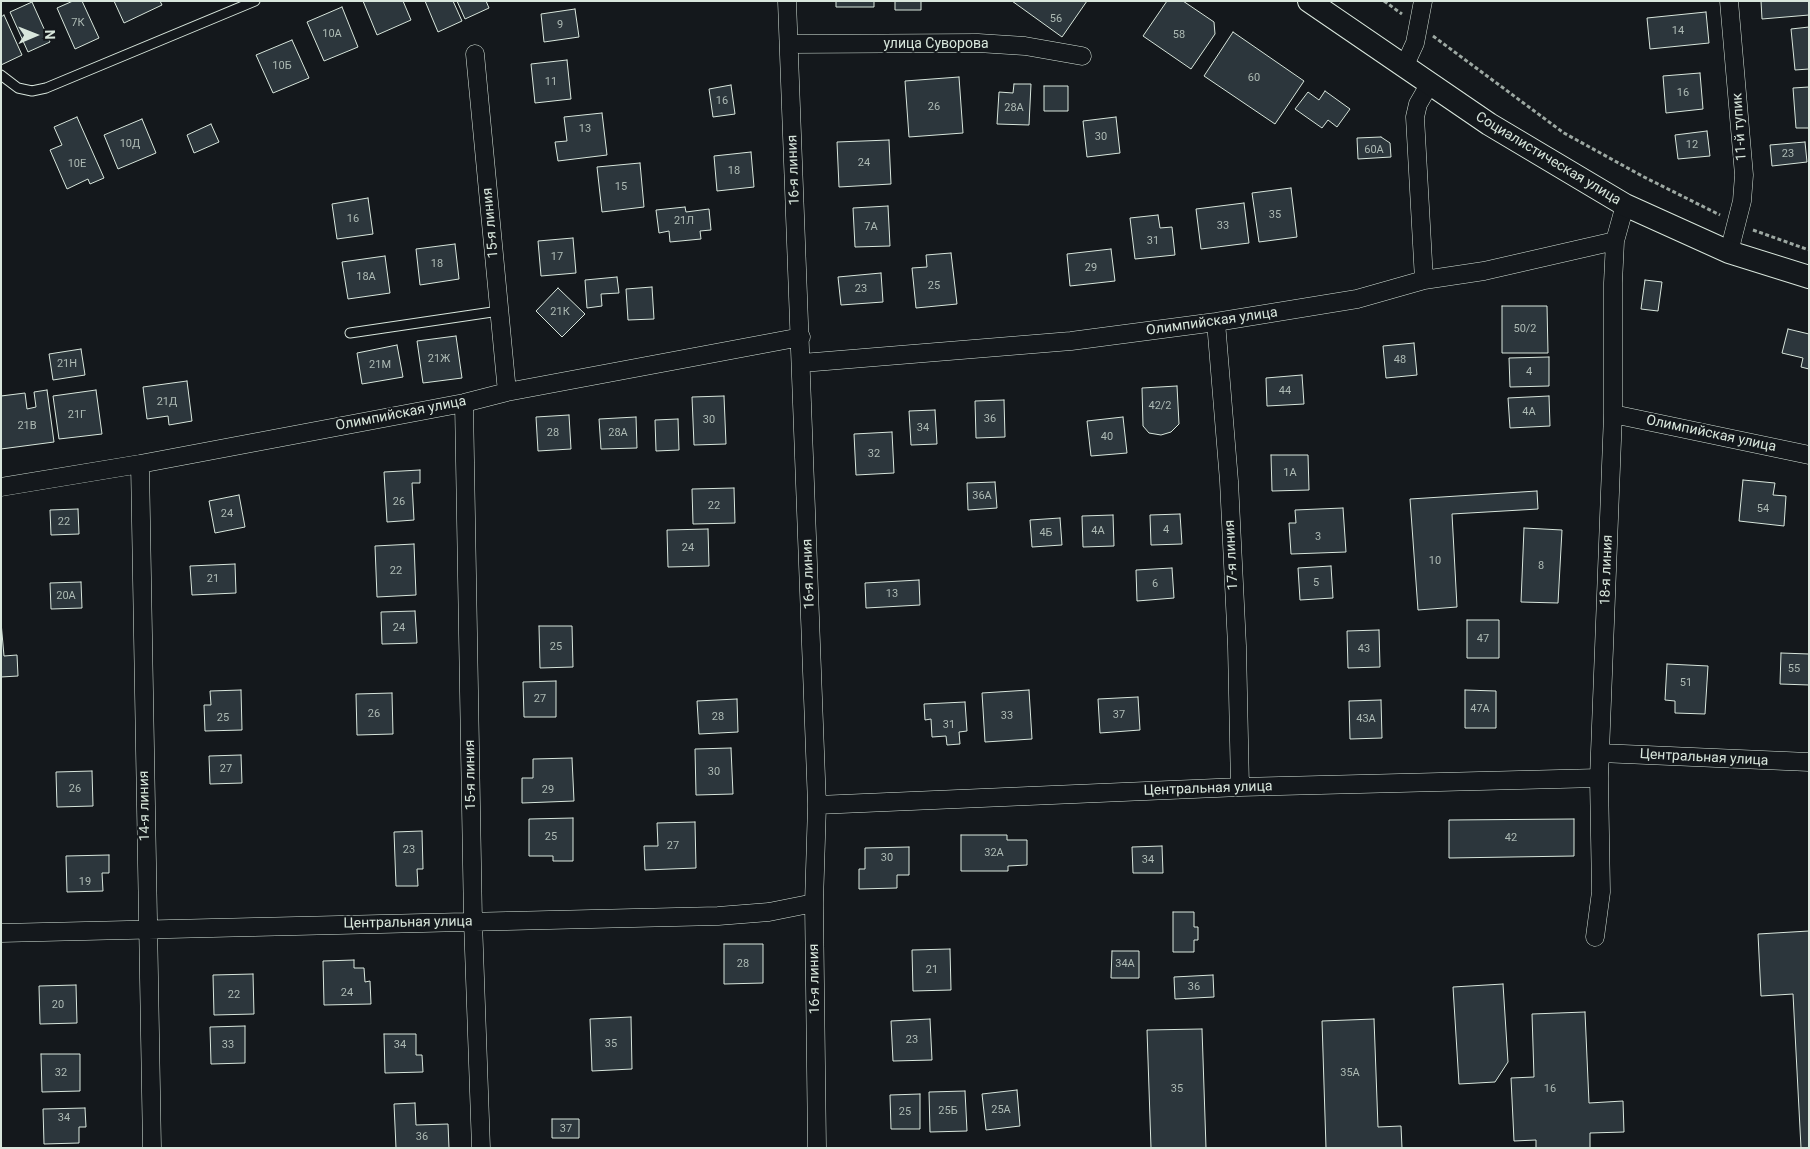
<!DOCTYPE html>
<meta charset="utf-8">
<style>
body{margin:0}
#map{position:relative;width:1810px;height:1149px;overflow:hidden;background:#14181c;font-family:Roboto,sans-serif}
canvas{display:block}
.frame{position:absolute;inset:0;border:2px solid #d8e6dc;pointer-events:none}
.north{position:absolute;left:10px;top:10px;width:50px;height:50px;-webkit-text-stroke:4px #14181c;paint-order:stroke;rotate:89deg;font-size:14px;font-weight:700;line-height:20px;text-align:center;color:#d8e6dc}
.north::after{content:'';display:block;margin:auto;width:18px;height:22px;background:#d8e6dc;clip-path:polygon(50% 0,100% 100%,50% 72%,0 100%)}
</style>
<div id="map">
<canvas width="1810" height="1149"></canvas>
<div class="frame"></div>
<div class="north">N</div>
</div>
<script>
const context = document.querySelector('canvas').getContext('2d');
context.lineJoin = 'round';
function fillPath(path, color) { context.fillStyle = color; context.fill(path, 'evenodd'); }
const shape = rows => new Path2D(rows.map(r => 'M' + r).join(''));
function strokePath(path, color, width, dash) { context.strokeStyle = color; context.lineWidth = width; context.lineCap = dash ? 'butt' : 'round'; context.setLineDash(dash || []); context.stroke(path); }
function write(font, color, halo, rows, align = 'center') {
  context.font = font + ' Roboto,sans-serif'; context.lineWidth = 4; context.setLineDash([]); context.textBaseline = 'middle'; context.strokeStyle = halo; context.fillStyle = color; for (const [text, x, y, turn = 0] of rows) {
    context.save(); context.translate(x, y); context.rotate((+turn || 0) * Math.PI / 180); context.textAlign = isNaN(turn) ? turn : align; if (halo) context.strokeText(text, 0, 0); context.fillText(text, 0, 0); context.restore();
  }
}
const building = shape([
 [73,1,82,1,99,38,75,49,57,8,73,1],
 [114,1,160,1,162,5,124,23,114,1],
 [363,1,403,1,411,20,377,35,363,1],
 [425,1,453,1,462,21,438,32,425,1],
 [457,1,486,1,489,8,465,19,457,1],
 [836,1,874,1,874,7,836,7,836,1],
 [895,1,921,1,921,10,895,10,895,1],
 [1012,1,1087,1,1062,37,1012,1],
 [1167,1,1183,1,1214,22,1215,34,1191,69,1143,36,1167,1],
 [1761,1,1809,1,1809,15,1762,19,1761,1],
 [32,2,50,42,28,52,10,12,32,2],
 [342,7,358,47,324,61,307,22,342,7],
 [575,9,579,37,544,42,541,14,575,9],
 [1706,12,1709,43,1650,49,1647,18,1706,12],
 [4,15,22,55,1,65,1,17,4,15],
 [1809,27,1809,69,1795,70,1791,29,1809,27],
 [1233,32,1304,81,1275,124,1204,76,1233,32],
 [292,40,309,78,273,93,256,55,292,40],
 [567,60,571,99,535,103,531,64,567,60],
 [1700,73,1703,109,1666,113,1663,76,1700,73],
 [959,77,963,133,909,137,905,81,959,77],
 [1014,84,1031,84,1029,125,997,124,999,92,1013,93,1014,84],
 [731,85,735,114,713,117,709,89,731,85],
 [1044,86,1068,86,1068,111,1044,111,1044,86],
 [1809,87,1809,128,1796,128,1793,88,1809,87],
 [1325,91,1350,109,1337,127,1328,120,1322,128,1295,109,1308,92,1319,100,1325,91],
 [602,113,607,155,558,161,555,142,567,141,564,117,602,113],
 [77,117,104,178,90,184,88,179,67,189,50,150,62,145,54,127,77,117],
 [1116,117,1120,153,1087,157,1083,121,1116,117],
 [142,119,156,153,118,169,104,135,142,119],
 [211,124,219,142,194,153,187,135,211,124],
 [1707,131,1710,156,1678,159,1675,135,1707,131],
 [1381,137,1390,143,1391,157,1358,159,1357,138,1381,137],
 [889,140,891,184,839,187,837,142,889,140],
 [1805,142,1807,162,1772,166,1770,145,1805,142],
 [751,152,754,187,717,191,714,156,751,152],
 [640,163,644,207,602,212,597,167,640,163],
 [1291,188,1297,237,1259,242,1252,193,1291,188],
 [368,198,373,234,337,239,332,204,368,198],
 [1244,203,1249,243,1201,249,1196,209,1244,203],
 [888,206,890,246,855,247,853,208,888,206],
 [685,207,686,212,709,209,711,230,700,231,701,239,670,242,669,231,659,233,656,210,685,207],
 [1158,215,1160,228,1172,227,1175,255,1135,259,1130,218,1158,215],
 [573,238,576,273,541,276,538,241,573,238],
 [455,244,459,279,420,285,416,249,455,244],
 [1111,249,1115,281,1070,286,1067,254,1111,249],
 [951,253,957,304,916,308,912,268,927,267,926,255,951,253],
 [385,256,390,293,348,299,342,262,385,256],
 [881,273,883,302,841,305,838,277,881,273],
 [617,277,619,293,601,294,602,306,587,308,585,280,617,277],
 [1645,280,1662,282,1658,311,1641,309,1645,280],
 [652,287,654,319,628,320,626,289,652,287],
 [558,288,585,314,562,337,536,311,558,288],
 [1502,306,1547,306,1548,353,1502,353,1502,306],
 [1788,329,1809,334,1809,369,1801,367,1803,358,1782,353,1788,329],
 [456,336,462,378,423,383,417,341,456,336],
 [1414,343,1417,375,1386,378,1383,346,1414,343],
 [397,345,403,377,362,384,357,353,397,345],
 [81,349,85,375,53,380,49,354,81,349],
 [1549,357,1549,386,1510,387,1509,358,1549,357],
 [1302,375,1304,404,1267,406,1266,378,1302,375],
 [187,381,192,421,169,425,168,416,147,419,143,387,187,381],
 [1177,386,1179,424,1171,432,1161,435,1149,433,1143,426,1142,388,1177,386],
 [47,390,54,442,1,449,1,396,25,393,27,409,36,407,34,392,47,390],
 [96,390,102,434,59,439,53,396,96,390],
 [724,396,726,444,694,445,692,397,724,396],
 [1549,396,1550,426,1510,428,1508,398,1549,396],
 [1004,400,1005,437,976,438,975,401,1004,400],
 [935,410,937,444,911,445,909,411,935,410],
 [569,415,571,449,538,451,536,417,569,415],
 [636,417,637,448,601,449,599,419,636,417],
 [1123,417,1127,453,1091,456,1087,421,1123,417],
 [678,419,679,450,656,451,655,420,678,419],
 [892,432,894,473,856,475,854,434,892,432],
 [1271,455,1308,455,1309,490,1272,491,1271,455],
 [420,470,420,483,412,483,414,520,387,522,384,472,420,470],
 [1743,480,1775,483,1773,495,1786,496,1784,526,1739,521,1743,480],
 [995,482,997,508,968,510,967,483,995,482],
 [734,488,735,523,693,524,692,489,734,488],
 [1537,491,1538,509,1452,514,1457,607,1418,610,1410,499,1537,491],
 [239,495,245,527,215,533,209,501,239,495],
 [1343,508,1346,552,1291,554,1289,523,1296,523,1295,510,1343,508],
 [78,509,79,534,51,535,50,510,78,509],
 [1180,514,1182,544,1151,545,1150,515,1180,514],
 [1113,515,1114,546,1083,547,1082,516,1113,515],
 [1060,518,1062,545,1032,547,1030,520,1060,518],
 [1524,528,1562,530,1558,603,1521,602,1524,528],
 [708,529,709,566,668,567,667,530,708,529],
 [414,544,416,595,377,597,375,546,414,544],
 [235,564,236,593,192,595,190,566,235,564],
 [1331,566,1333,598,1300,600,1298,568,1331,566],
 [1172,568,1174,598,1137,601,1136,570,1172,568],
 [919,580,920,605,866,608,865,583,919,580],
 [81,582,82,608,51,609,50,583,81,582],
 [415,611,417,643,382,644,381,612,415,611],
 [1467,620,1499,620,1499,658,1467,658,1467,620],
 [1,622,4,656,17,655,18,676,1,677,1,622],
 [539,626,572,626,573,667,540,668,539,626],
 [1379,630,1380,667,1348,668,1347,631,1379,630],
 [1781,653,1809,654,1809,685,1780,684,1781,653],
 [1667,664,1708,666,1705,714,1675,713,1675,701,1665,700,1667,664],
 [556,681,556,717,524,717,523,682,556,681],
 [241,690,242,730,205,731,204,705,211,705,210,691,241,690],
 [1029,690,1032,739,985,742,982,693,1029,690],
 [1465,690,1496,691,1496,728,1465,728,1465,690],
 [392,693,393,734,357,735,356,694,392,693],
 [1138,697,1140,730,1100,733,1098,699,1138,697],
 [737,699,738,732,699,734,697,701,737,699],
 [1381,700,1382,738,1350,739,1349,701,1381,700],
 [965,702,967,731,959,732,960,744,947,745,946,736,932,737,931,719,925,720,924,704,965,702],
 [731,748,733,794,696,795,695,749,731,748],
 [241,755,242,783,210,784,209,756,241,755],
 [572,758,574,801,522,803,522,778,533,778,533,759,572,758],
 [92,771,93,806,57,807,56,772,92,771],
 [573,818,573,861,553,861,553,856,529,856,529,819,573,818],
 [1574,819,1574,856,1449,858,1449,820,1574,819],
 [695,822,696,868,645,870,644,846,658,846,657,823,695,822],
 [422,831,423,869,417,869,418,886,396,886,394,832,422,831],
 [961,835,1007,835,1007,840,1027,840,1027,865,1008,866,1008,871,961,871,961,835],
 [1162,846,1163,873,1133,873,1132,847,1162,846],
 [909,847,909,875,897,875,897,888,859,889,859,869,865,869,865,848,909,847],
 [109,855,109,873,102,873,103,891,67,892,66,856,109,855],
 [1173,912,1194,912,1194,927,1198,927,1198,940,1194,940,1194,952,1173,952,1173,912],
 [1809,931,1809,1148,1801,1148,1793,994,1761,996,1758,934,1809,931],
 [724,944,763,944,763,983,724,984,724,944],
 [950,949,951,990,913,991,912,950,950,949],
 [1112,951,1139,951,1139,978,1111,978,1112,951],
 [354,960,354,968,364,968,365,982,370,981,371,1004,324,1005,323,961,354,960],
 [253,974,254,1014,214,1015,213,975,253,974],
 [1213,975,1214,997,1175,999,1174,977,1213,975],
 [1503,984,1508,1062,1495,1082,1459,1084,1453,987,1503,984],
 [76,985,77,1023,40,1024,39,986,76,985],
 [1585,1012,1589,1103,1623,1101,1624,1132,1590,1133,1590,1148,1536,1148,1536,1140,1514,1141,1511,1078,1534,1077,1532,1014,1585,1012],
 [631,1017,632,1069,592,1071,590,1019,631,1017],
 [930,1019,932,1060,893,1061,891,1021,930,1019],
 [1374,1019,1378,1127,1401,1126,1402,1148,1326,1148,1322,1021,1374,1019],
 [245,1026,245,1063,211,1064,210,1027,245,1026],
 [1202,1029,1206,1148,1151,1148,1147,1030,1202,1029],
 [384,1034,416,1034,416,1055,422,1055,423,1072,385,1073,384,1034],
 [41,1054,80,1054,80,1091,42,1092,41,1054],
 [1017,1090,1020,1126,986,1130,982,1094,1017,1090],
 [965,1091,967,1131,930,1132,929,1092,965,1091],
 [920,1094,920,1129,891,1129,890,1095,920,1094],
 [415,1103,416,1125,448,1124,449,1148,396,1148,394,1104,415,1103],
 [85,1108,86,1127,79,1127,79,1143,44,1144,43,1109,85,1108],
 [552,1119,579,1119,579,1138,552,1138,552,1119]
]);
fillPath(building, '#2c363c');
strokePath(building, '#d8e6dc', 1);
const service = shape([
 [1,75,18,88,32,91,46,88,255,1],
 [350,333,499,311]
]);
const minor = shape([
 [787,1,817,805,814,903,817,1148],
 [1729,1,1744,175,1742,201,1729,252],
 [789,44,978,43,1025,46,1082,56],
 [475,54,507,392],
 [1404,67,1415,43,1423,1],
 [1424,280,1415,117,1418,104,1429,85],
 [1216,322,1229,481,1237,646,1240,787],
 [802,363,1071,341,1216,322,1357,299,1424,280,1484,271,1615,241],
 [464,403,473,921,481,1148],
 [1613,414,1809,455],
 [140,464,152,1148],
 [1,487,140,464,464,403,507,392,801,337],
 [1600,753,1809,762],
 [817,805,1240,787,1599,778],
 [1,933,718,916,769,912,814,903],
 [1595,937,1601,892,1599,778,1613,414,1613,283,1615,241,1625,205]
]);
const tertiary = shape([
 [1309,1,1489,124,1625,205,1729,252,1809,277]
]);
strokePath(service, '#d8e6dc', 11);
strokePath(minor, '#d8e6dc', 19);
strokePath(tertiary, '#d8e6dc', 24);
strokePath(shape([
 [1384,1,1402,14],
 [1433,36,1564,133,1644,177,1720,215],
 [1753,230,1809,250]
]), '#9da8a2', 3, [4, 2.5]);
strokePath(service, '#14181c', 9);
strokePath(minor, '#14181c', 18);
strokePath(tertiary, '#14181c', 22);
write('11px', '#adbab4', null, [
 ["56",1056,19],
 ["7К",78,23],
 ["9",560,25],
 ["14",1678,31],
 ["10А",332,34],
 ["58",1179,35],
 ["10Б",282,66],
 ["60",1254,78],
 ["11",551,82],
 ["16",1683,93],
 ["16",722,101],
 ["26",934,107],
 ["28А",1014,108],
 ["13",585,129],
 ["30",1101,137],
 ["10Д",130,144],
 ["12",1692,145],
 ["60А",1374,150],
 ["23",1788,154],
 ["24",864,163],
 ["10Е",77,164],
 ["18",734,171],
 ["15",621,187],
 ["35",1275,215],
 ["16",353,219],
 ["21Л",684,221],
 ["33",1223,226],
 ["7А",871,227],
 ["31",1153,241],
 ["17",557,257],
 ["18",437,264],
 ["29",1091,268],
 ["18А",366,277],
 ["25",934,286],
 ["23",861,289],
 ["21К",560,312],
 ["50/2",1525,329],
 ["21Ж",439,359],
 ["48",1400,360],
 ["21Н",67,364],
 ["21М",380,365],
 ["4",1529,372],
 ["44",1285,391],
 ["21Д",167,402],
 ["42/2",1160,406],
 ["4А",1529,412],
 ["21Г",77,415],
 ["36",990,419],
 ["30",709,420],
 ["21В",27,426],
 ["34",923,428],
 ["28",553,433],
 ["28А",618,433],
 ["40",1107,437],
 ["32",874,454],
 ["1А",1290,473],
 ["36А",982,496],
 ["26",399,502],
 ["22",714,506],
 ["54",1763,509],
 ["24",227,514],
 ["22",64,522],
 ["4",1166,530],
 ["4А",1098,531],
 ["4Б",1046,533],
 ["3",1318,537],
 ["24",688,548],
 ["10",1435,561],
 ["8",1541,566],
 ["22",396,571],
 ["21",213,579],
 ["5",1316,583],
 ["6",1155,584],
 ["13",892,594],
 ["20А",66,596],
 ["24",399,628],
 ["47",1483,639],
 ["25",556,647],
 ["43",1364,649],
 ["55",1794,669],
 ["51",1686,683],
 ["27",540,699],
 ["47А",1480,709],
 ["26",374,714],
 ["37",1119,715],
 ["33",1007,716],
 ["28",718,717],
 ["25",223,718],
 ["43А",1366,719],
 ["31",949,725],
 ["27",226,769],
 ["30",714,772],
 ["26",75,789],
 ["29",548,790],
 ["25",551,837],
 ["42",1511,838],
 ["27",673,846],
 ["23",409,850],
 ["32А",994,853],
 ["30",887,858],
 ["34",1148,860],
 ["19",85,882],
 ["28",743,964],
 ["34А",1125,964],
 ["21",932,970],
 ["36",1194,987],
 ["24",347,993],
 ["22",234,995],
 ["20",58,1005],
 ["23",912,1040],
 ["35",611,1044],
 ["33",228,1045],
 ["34",400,1045],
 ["32",61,1073],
 ["35А",1350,1073],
 ["35",1177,1089],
 ["16",1550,1089],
 ["25А",1001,1110],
 ["25Б",948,1111],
 ["25",905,1112],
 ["34",64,1118],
 ["37",566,1129],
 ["36",422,1137]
]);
write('14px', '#d8e6dc', '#14181c', [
 ["улица Суворова",936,44],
 ["11-й тупик",1740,127,-94],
 ["Социалистическая улица",1548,159,31],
 ["16-я линия",794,170,-92],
 ["15-я линия",491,223,-95],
 ["Олимпийская улица",1212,322,-8],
 ["Олимпийская улица",401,414,-11],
 ["Олимпийская улица",1711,434,12],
 ["17-я линия",1232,555,-93],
 ["18-я линия",1607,570,-88],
 ["16-я линия",809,574,-92],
 ["Центральная улица",1704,758,3],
 ["15-я линия",471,775,-91],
 ["Центральная улица",1208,789,-2],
 ["14-я линия",145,806,-91],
 ["Центральная улица",408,923,-1],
 ["16-я линия",815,979,-91]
]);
</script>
